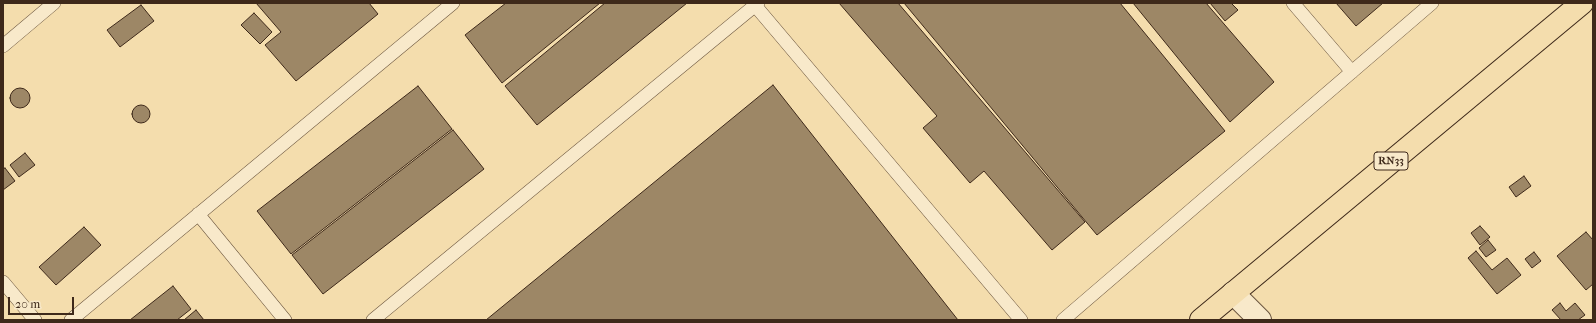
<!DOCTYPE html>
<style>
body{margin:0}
#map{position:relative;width:1596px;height:323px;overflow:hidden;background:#f4ddad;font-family:"IM FELL French Canon",serif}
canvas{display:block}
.frame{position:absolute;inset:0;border:4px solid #3e291a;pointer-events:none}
.scale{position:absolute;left:8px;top:297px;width:66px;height:18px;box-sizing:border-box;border:2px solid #3e291a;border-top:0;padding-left:5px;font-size:12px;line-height:14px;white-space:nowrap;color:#3e291a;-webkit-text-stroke:3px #f8e9ca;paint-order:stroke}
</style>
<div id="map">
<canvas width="1596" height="323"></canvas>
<div class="frame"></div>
<div class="scale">20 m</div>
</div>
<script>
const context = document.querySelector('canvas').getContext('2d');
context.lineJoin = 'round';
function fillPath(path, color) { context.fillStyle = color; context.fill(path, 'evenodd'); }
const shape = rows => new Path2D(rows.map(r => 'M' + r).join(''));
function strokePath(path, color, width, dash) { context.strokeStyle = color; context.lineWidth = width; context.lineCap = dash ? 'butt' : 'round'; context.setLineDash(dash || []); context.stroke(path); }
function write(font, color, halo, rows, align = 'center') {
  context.font = font + ' "IM FELL French Canon",serif'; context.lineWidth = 4; context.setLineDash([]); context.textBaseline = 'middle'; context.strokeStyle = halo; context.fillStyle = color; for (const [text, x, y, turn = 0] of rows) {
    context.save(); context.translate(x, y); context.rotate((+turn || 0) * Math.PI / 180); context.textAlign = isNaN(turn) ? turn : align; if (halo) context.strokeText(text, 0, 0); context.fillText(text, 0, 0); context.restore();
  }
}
const building = shape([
 [256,3,369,3,378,14,296,81,265,45,281,32,256,3],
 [506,3,600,3,502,83,465,35,506,3],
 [605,3,687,3,537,125,505,86,605,3],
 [839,3,898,3,1085,222,1052,250,984,171,970,183,923,128,937,116,839,3],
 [904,3,1120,3,1225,131,1097,235,904,3],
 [1133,3,1206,3,1274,82,1230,122,1133,3],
 [1210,3,1231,3,1238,10,1225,21,1210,3],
 [1336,3,1383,3,1356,26,1336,3],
 [141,5,154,21,120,47,107,30,141,5],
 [254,13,272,32,260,44,241,25,254,13],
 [773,85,958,320,486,320,773,85],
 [418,86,452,129,291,254,257,211,418,86],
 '10 98a10 10 0 1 1 20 0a10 10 0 1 1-20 0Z',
 '132 114a9 9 0 1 1 18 0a9 9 0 1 1-18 0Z',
 [453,130,484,169,323,294,292,255,453,130],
 [25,153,35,165,19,177,10,165,25,153],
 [5,168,15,181,3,190,3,169,5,168],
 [1524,176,1531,186,1516,197,1509,187,1524,176],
 [1480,226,1490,237,1480,245,1471,233,1480,226],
 [84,227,101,245,56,285,39,267,84,227],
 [1586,232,1593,240,1593,284,1586,290,1557,256,1586,232],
 [1488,240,1496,250,1486,257,1479,248,1488,240],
 [1476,251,1492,270,1507,258,1521,275,1497,294,1468,258,1476,251],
 [1534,252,1541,261,1532,268,1525,259,1534,252],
 [173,286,191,309,177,320,130,320,173,286],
 [1560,303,1566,311,1575,303,1585,315,1578,320,1561,320,1552,310,1560,303],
 [196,310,204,320,184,320,196,310]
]);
fillPath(building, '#9d8766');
strokePath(building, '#3e291a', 1);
const lane = shape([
 [753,3,1021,320],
 [1293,3,1352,72],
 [3,46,54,3],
 [198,214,285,320],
 [3,282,35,320],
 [71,320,453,3],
 [373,320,758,3],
 [1063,320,1432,3]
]);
const street = shape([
 [1233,293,1260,320]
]);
const primary = shape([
 [1201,320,1582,3]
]);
strokePath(lane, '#6c563f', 14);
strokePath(street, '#6c563f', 24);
strokePath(primary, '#3e291a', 24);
strokePath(lane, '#f8e9ca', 13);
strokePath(street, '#f8e9ca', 22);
strokePath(primary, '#f4ddad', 22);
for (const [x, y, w] of [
 [1391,161,34]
]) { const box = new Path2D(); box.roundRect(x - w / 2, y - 9, w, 18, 3); context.fillStyle = '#f8e9ca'; context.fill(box); strokePath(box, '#3e291a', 1); }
write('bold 11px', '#3e291a', null, [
 ["RN33",1391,161]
]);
</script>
